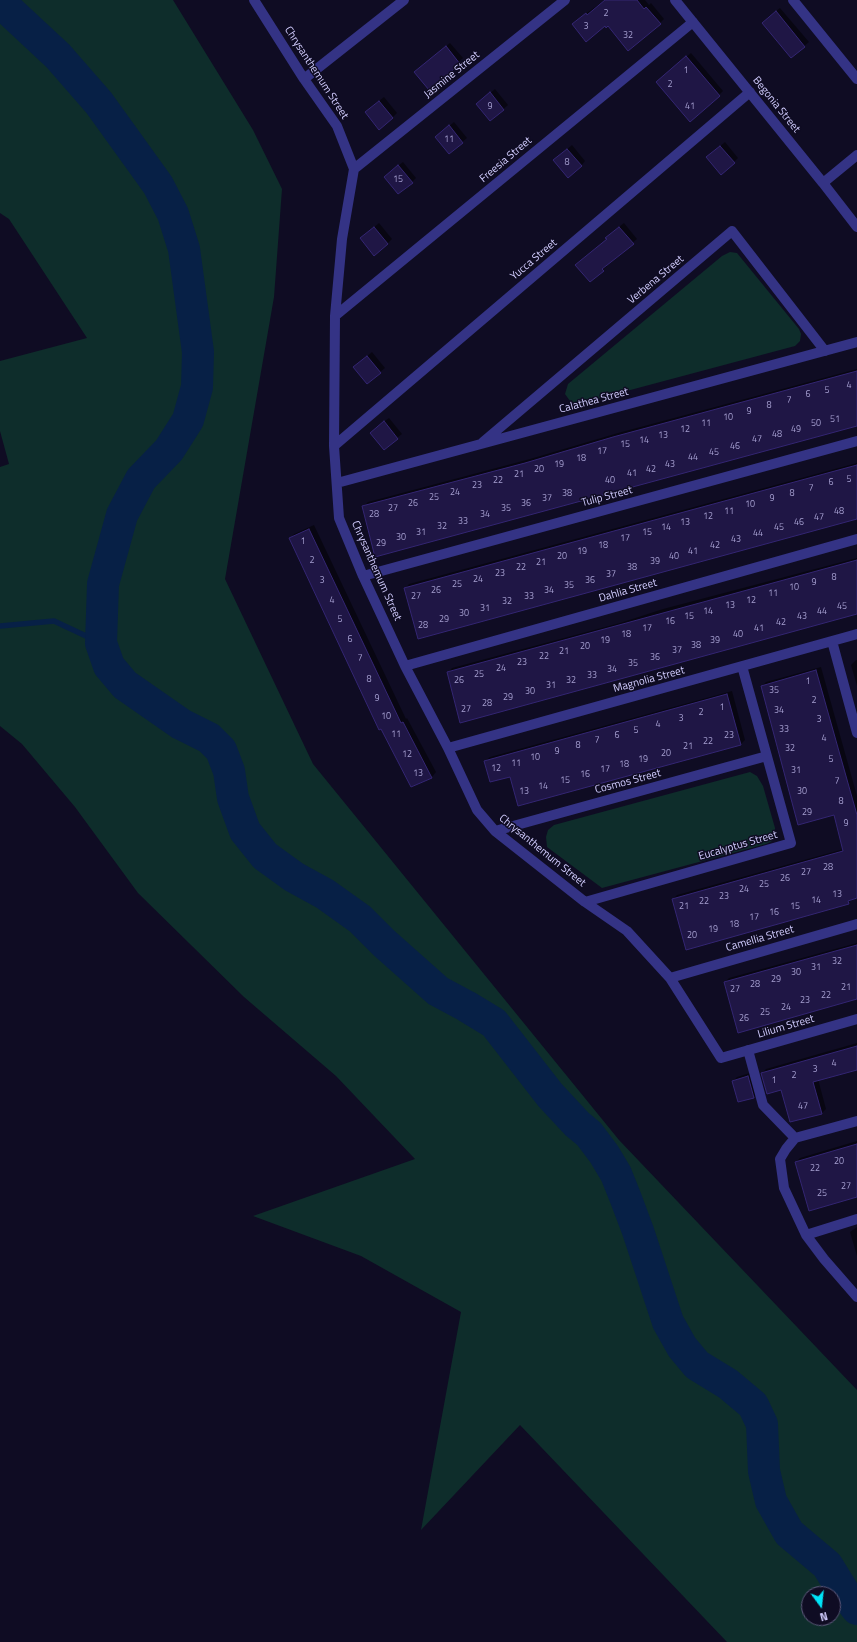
<!DOCTYPE html>
<style>
body{margin:0}
#map{position:relative;width:857px;height:1642px;overflow:hidden;background:#0f0c23;font-family:"Titillium Web",sans-serif}
canvas{display:block}
.north{position:absolute;left:801px;top:1586px;width:40px;height:40px;box-sizing:border-box;background:#0f0c23;border:1px solid #5d597b;border-radius:50%;rotate:165deg;font-size:11px;font-weight:700;line-height:16px;text-align:center;color:#d2cdff}
.north::after{content:'';display:block;margin:auto;width:14px;height:18px;background:#00e5f8;clip-path:polygon(50% 0,100% 100%,50% 72%,0 100%)}
</style>
<div id="map">
<canvas width="857" height="1642"></canvas>
<div class="north">N</div>
</div>
<script>
const context = document.querySelector('canvas').getContext('2d');
context.lineJoin = 'round';
function fillPath(path, color) { context.fillStyle = color; context.fill(path, 'evenodd'); }
const shape = rows => new Path2D(rows.map(r => 'M' + r).join(''));
function strokePath(path, color, width, dash) { context.strokeStyle = color; context.lineWidth = width; context.lineCap = dash ? 'butt' : 'round'; context.setLineDash(dash || []); context.stroke(path); }
function write(font, color, halo, rows, align = 'center') {
  context.font = font + ' "Titillium Web",sans-serif'; context.lineWidth = 3; context.setLineDash([]); context.textBaseline = 'middle'; context.strokeStyle = halo; context.fillStyle = color; for (const [text, x, y, turn = 0] of rows) {
    context.save(); context.translate(x, y); context.rotate((+turn || 0) * Math.PI / 180); context.textAlign = isNaN(turn) ? turn : align; if (halo) context.strokeText(text, 0, 0); context.fillText(text, 0, 0); context.restore();
  }
}
fillPath(shape([
 [0,0,173,0,253,130,282,189,274,297,225,579,313,764,619,1140,857,1390,857,1642,727,1642,520,1425,421,1530,461,1312,361,1256,253,1216,415,1159,336,1076,244,997,138,893,75,807,22,744,0,726,0,467,9,464,0,431,0,361,87,338,9,219,0,213],
 [809,1594,833,1594,833,1618,809,1618],
 [730,252,737,253,799,329,801,334,800,341,795,346,578,404,570,401,565,394,568,384,722,256],
 [750,772,757,776,763,786,775,828,775,835,772,841,766,844,602,888,547,847,546,837,548,830,554,825]
]), '#0e2d2b');
fillPath(shape([
 [605,0,645,0,649,5,651,3,664,19,660,23,605,25,577,20],
 [780,8,809,42,791,57,767,18],
 [450,43,463,58,429,88,420,68],
 [691,53,723,91,719,95,662,78],
 [495,89,508,105,491,120,482,100],
 [384,97,397,113,392,118,370,108],
 [454,122,467,138,449,153,441,133],
 [725,142,738,158,734,162,712,153],
 [572,145,585,161,581,166,559,156],
 [403,162,416,178,412,182,390,172],
 [379,223,392,239,387,244,366,234],
 [624,223,637,239,606,265,607,266,590,281,611,233],
 [372,352,385,368,367,383,359,363],
 [857,369,857,425,363,507,368,502,530,459,618,433],
 [389,418,402,434,384,448,375,428],
 [857,463,857,519,405,589,409,584],
 [314,525,406,719,407,718,436,772,432,777,412,786,290,539,294,534],
 [857,558,857,614,448,673,452,668,620,623,663,609],
 [856,660,857,660,857,686,851,665],
 [821,667,857,796,857,897,853,898,848,903,673,899,677,895,844,849,834,814,762,686,766,682],
 [732,691,745,740,741,744,511,776,485,761,490,757],
 [857,943,857,999,725,982,729,978],
 [857,1043,857,1069,818,1079,826,1109,822,1113,791,1121,782,1089,762,1073,766,1069],
 [753,1072,758,1093,754,1097,739,1101,733,1081,737,1077],
 [857,1141,857,1196,796,1162,800,1158],
 [857,1227,857,1256,850,1232]
]), '#0007');
strokePath(shape([
 [0,626,54,621,101,643]
]), '#072046', 5.5);
strokePath(shape([
 [0,2,58,56,99,103,158,185,173,214,184,249,198,352,197,387,188,420,169,450,141,479,122,515,103,584,101,643,109,666,125,685,181,724,209,738,221,750,229,771,233,798,245,831,265,856,294,877,325,894,360,919,384,943,438,991,466,1006,494,1023,550,1095,577,1124,589,1134,604,1154,616,1174,626,1199,638,1231,668,1322,682,1347,697,1365,728,1384,753,1405,762,1424,764,1471,771,1501,789,1533,827,1565,843,1591,857,1609]
]), '#072046', 32);
const building = shape([
 [605,0,637,0,644,9,646,7,661,24,628,51,608,26,606,28,605,26,586,42,572,24,586,13,587,15,605,0],
 [776,11,805,47,791,58,762,23,776,11],
 [446,46,460,64,429,90,414,72,446,46],
 [686,56,720,96,690,122,656,82,686,56],
 [490,92,504,110,490,121,476,104,490,92],
 [379,101,393,118,379,130,365,112,379,101],
 [449,125,463,143,449,154,435,137,449,125],
 [720,146,735,163,721,175,706,157,720,146],
 [567,149,582,166,568,178,553,160,567,149],
 [398,165,413,183,398,194,384,177,398,165],
 [374,227,388,244,374,256,360,238,374,227],
 [619,227,634,244,602,269,604,271,590,282,575,265,607,239,605,238,619,227],
 [367,356,381,373,367,384,353,367,367,356],
 [857,371,857,426,375,557,362,506,525,463,613,437,857,371],
 [384,421,398,439,384,450,370,433,384,421],
 [857,465,857,519,418,639,404,588,857,465],
 [309,529,401,723,403,722,432,778,411,787,381,729,379,730,289,538,309,529],
 [857,560,857,614,460,723,447,672,857,560],
 [816,670,857,815,857,898,848,901,849,904,686,950,672,899,843,851,834,815,798,825,761,686,816,670],
 [727,694,741,745,518,806,510,777,490,782,484,761,727,694],
 [857,945,857,999,738,1033,724,982,857,945],
 [857,1046,857,1070,813,1082,822,1114,790,1122,781,1090,767,1094,761,1073,857,1046],
 [748,1076,754,1098,738,1102,732,1081,748,1076],
 [857,1144,857,1197,809,1211,795,1162,857,1144]
]);
fillPath(building, '#1f1645');
strokePath(building, '#342673', 1);
strokePath(shape([
 [254,0,304,79,337,126,354,169,342,239,335,316,334,446,339,518,363,576,405,666,448,748,477,810,495,831,585,902,627,931,670,978,721,1058,857,1019],
 [675,0,823,183,857,227],
 [793,0,857,79],
 [304,79,404,0],
 [354,169,565,0],
 [823,183,857,155],
 [335,316,693,22],
 [483,442,732,231,825,351],
 [334,446,750,92],
 [337,483,857,342],
 [363,576,857,441],
 [832,641,857,733],
 [405,666,857,539],
 [448,748,857,634],
 [495,831,767,756],
 [585,902,791,843,742,666],
 [670,978,857,924],
 [748,1050,763,1105,795,1138],
 [795,1138,786,1149,780,1159,784,1188,806,1235,824,1259,857,1297],
 [795,1138,857,1121],
 [806,1235,857,1219]
]), '#343385', 10);
write('9px', '#a59fd0', null, [
 ["2",606,14],
 ["3",586,27],
 ["32",628,36],
 ["1",686,71],
 ["2",670,85],
 ["9",490,107],
 ["41",690,107],
 ["11",449,140],
 ["8",567,163],
 ["15",398,180],
 ["4",849,386],
 ["5",827,391],
 ["6",808,395],
 ["7",789,401],
 ["8",769,406],
 ["9",749,412],
 ["10",728,418],
 ["51",835,420],
 ["11",706,424],
 ["50",816,424],
 ["12",685,430],
 ["49",796,430],
 ["48",777,435],
 ["13",663,436],
 ["47",757,440],
 ["14",644,441],
 ["15",625,445],
 ["46",735,447],
 ["17",602,452],
 ["45",714,453],
 ["44",693,458],
 ["18",581,459],
 ["19",559,465],
 ["43",670,465],
 ["20",539,470],
 ["42",651,470],
 ["41",632,474],
 ["21",519,475],
 ["5",849,480],
 ["22",498,481],
 ["40",610,481],
 ["6",831,483],
 ["23",477,486],
 ["7",811,489],
 ["24",455,493],
 ["38",567,494],
 ["8",792,494],
 ["25",434,498],
 ["37",547,499],
 ["9",772,499],
 ["26",413,504],
 ["36",526,504],
 ["10",750,505],
 ["27",393,509],
 ["35",506,509],
 ["11",729,512],
 ["48",839,512],
 ["28",374,515],
 ["34",485,515],
 ["12",708,517],
 ["47",819,518],
 ["33",463,522],
 ["13",685,523],
 ["46",799,523],
 ["32",442,527],
 ["14",666,528],
 ["45",779,528],
 ["31",421,533],
 ["15",647,533],
 ["44",758,534],
 ["30",401,538],
 ["17",625,539],
 ["43",736,540],
 ["1",303,542],
 ["29",381,544],
 ["18",603,546],
 ["42",715,546],
 ["19",582,552],
 ["41",693,552],
 ["20",562,557],
 ["40",674,557],
 ["2",312,561],
 ["39",655,562],
 ["21",541,563],
 ["22",521,568],
 ["38",632,568],
 ["23",500,574],
 ["37",611,575],
 ["8",834,578],
 ["24",478,580],
 ["3",322,581],
 ["36",590,581],
 ["9",814,583],
 ["25",457,585],
 ["35",569,586],
 ["10",794,588],
 ["26",436,591],
 ["34",549,591],
 ["11",773,594],
 ["27",416,597],
 ["33",529,597],
 ["4",332,601],
 ["12",751,601],
 ["32",507,602],
 ["13",730,606],
 ["45",842,607],
 ["31",485,609],
 ["14",708,612],
 ["44",822,612],
 ["30",464,614],
 ["15",689,617],
 ["43",802,617],
 ["5",340,620],
 ["29",444,620],
 ["16",670,622],
 ["42",781,623],
 ["28",423,626],
 ["17",647,629],
 ["41",759,629],
 ["18",626,635],
 ["40",738,635],
 ["6",350,640],
 ["19",605,641],
 ["39",715,641],
 ["38",696,646],
 ["20",585,647],
 ["37",677,651],
 ["21",564,652],
 ["22",544,657],
 ["36",655,658],
 ["7",360,659],
 ["23",522,663],
 ["35",633,664],
 ["24",501,669],
 ["34",612,670],
 ["25",479,675],
 ["33",592,676],
 ["8",369,680],
 ["26",459,681],
 ["32",571,681],
 ["1",808,682],
 ["31",551,686],
 ["35",774,691],
 ["30",530,692],
 ["29",508,698],
 ["9",377,699],
 ["2",814,701],
 ["28",487,704],
 ["1",722,708],
 ["27",466,710],
 ["34",779,711],
 ["2",701,713],
 ["10",386,717],
 ["3",681,719],
 ["3",819,720],
 ["4",658,725],
 ["33",784,730],
 ["5",636,731],
 ["11",396,735],
 ["6",617,736],
 ["23",729,736],
 ["4",824,739],
 ["7",597,741],
 ["22",708,742],
 ["8",578,746],
 ["21",688,747],
 ["32",790,749],
 ["9",557,752],
 ["20",666,754],
 ["12",407,755],
 ["10",535,758],
 ["19",643,760],
 ["5",831,760],
 ["11",516,764],
 ["18",624,765],
 ["12",496,769],
 ["17",605,770],
 ["31",796,771],
 ["13",418,774],
 ["16",585,775],
 ["15",565,781],
 ["7",837,782],
 ["14",543,787],
 ["13",524,792],
 ["30",802,792],
 ["8",841,802],
 ["29",807,813],
 ["9",846,824],
 ["28",828,868],
 ["27",806,873],
 ["26",785,879],
 ["25",764,885],
 ["24",744,890],
 ["13",837,895],
 ["23",724,897],
 ["14",816,901],
 ["22",704,902],
 ["21",684,907],
 ["15",795,907],
 ["16",774,913],
 ["17",754,918],
 ["18",734,925],
 ["19",713,930],
 ["20",692,936],
 ["32",837,962],
 ["31",816,968],
 ["30",796,973],
 ["29",776,980],
 ["28",755,985],
 ["21",846,988],
 ["27",735,990],
 ["22",826,996],
 ["23",805,1001],
 ["24",786,1008],
 ["25",765,1013],
 ["26",744,1019],
 ["4",834,1064],
 ["3",815,1070],
 ["2",794,1076],
 ["1",774,1081],
 ["47",803,1107],
 ["20",839,1162],
 ["22",815,1169],
 ["27",846,1187],
 ["25",822,1194]
]);
write('11px', '#d2cdff', '#0f0c23', [
 ["Chrysanthemum Street",316,73,57],
 ["Jasmine Street",452,75,-39],
 ["Begonia Street",776,105,51],
 ["Freesia Street",506,160,-40],
 ["Yucca Street",534,260,-40],
 ["Verbena Street",656,280,-40],
 ["Calathea Street",594,401,-15],
 ["Tulip Street",607,497,-15],
 ["Chrysanthemum Street",376,571,66],
 ["Dahlia Street",628,591,-16],
 ["Magnolia Street",649,680,-15],
 ["Cosmos Street",628,782,-15],
 ["Eucalyptus Street",738,846,-16],
 ["Chrysanthemum Street",542,851,39],
 ["Camellia Street",760,939,-16],
 ["Lilium Street",786,1027,-16]
]);
</script>
